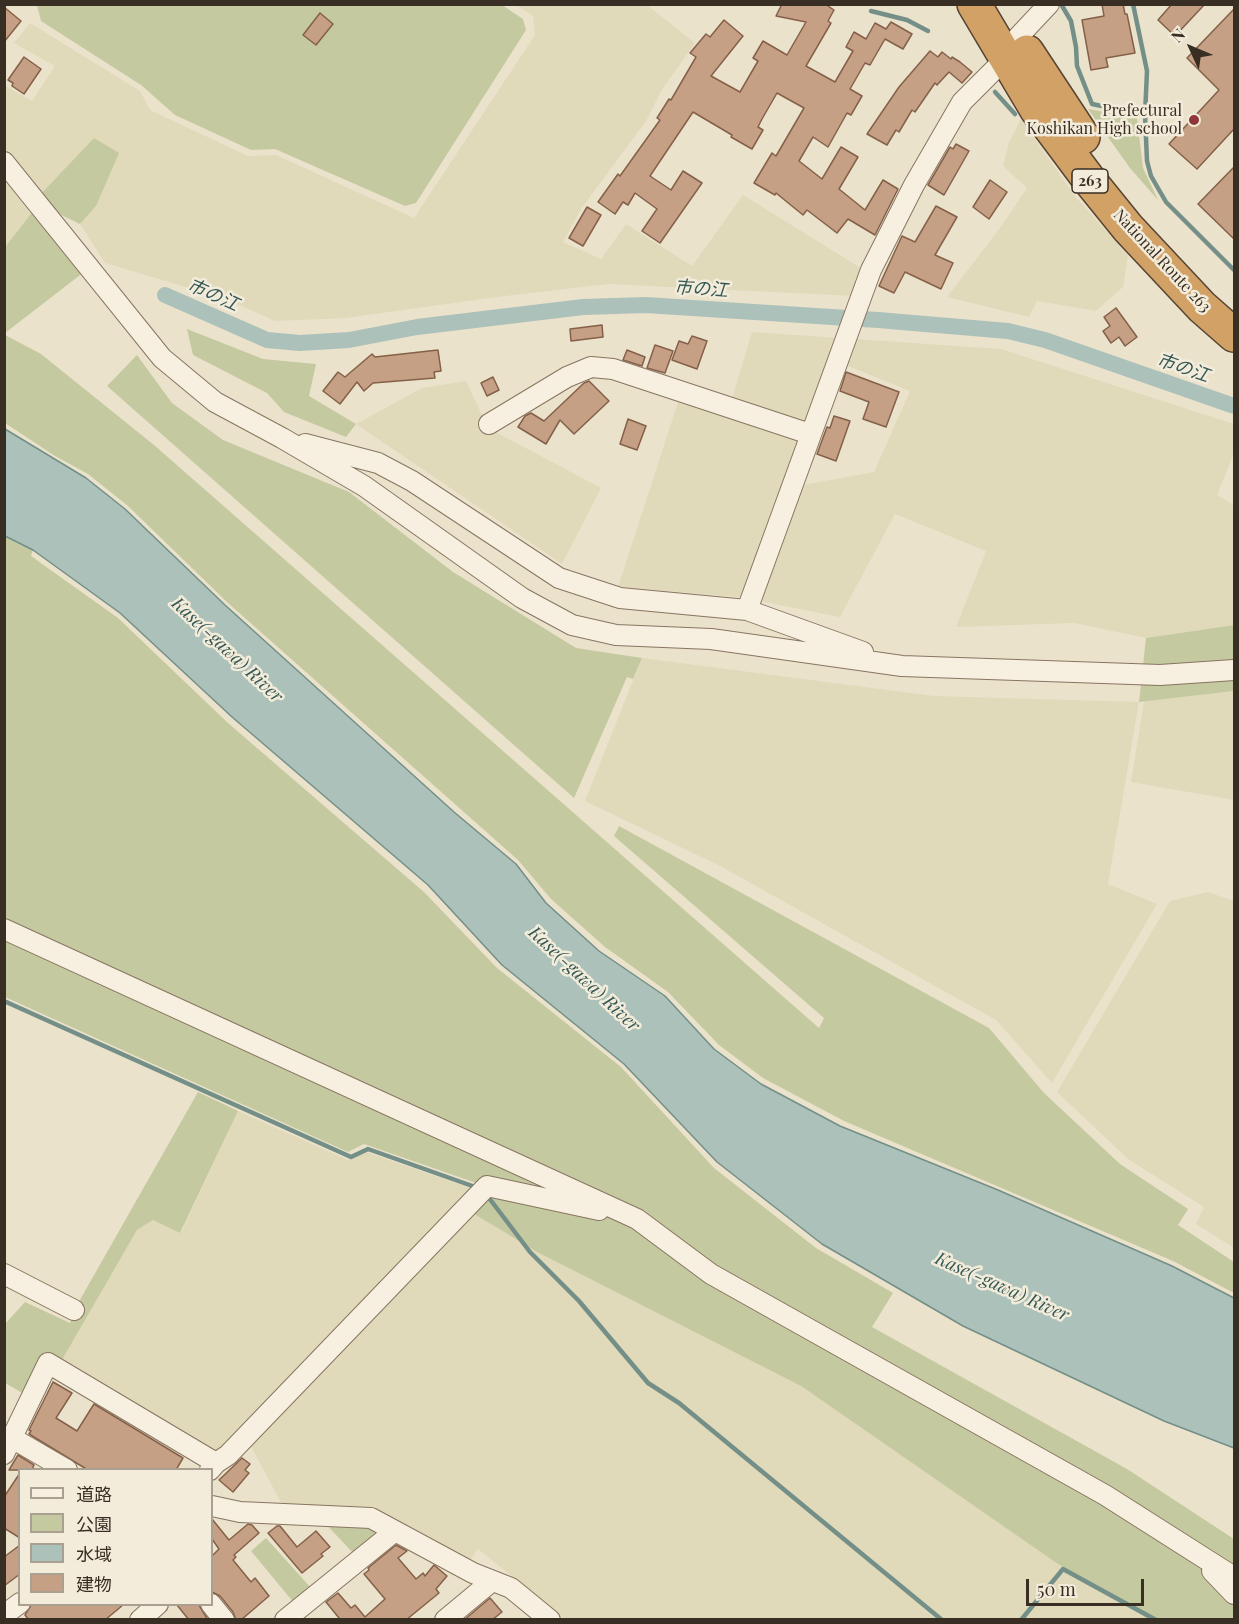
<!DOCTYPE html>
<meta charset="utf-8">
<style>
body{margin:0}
#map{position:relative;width:1239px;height:1624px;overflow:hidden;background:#ebe2cc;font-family:"Playfair Display","Noto Sans JP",serif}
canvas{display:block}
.frame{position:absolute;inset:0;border:6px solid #392e23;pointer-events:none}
.legend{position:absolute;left:18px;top:1468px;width:195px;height:138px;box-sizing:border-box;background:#f3ecdb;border:2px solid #a9a091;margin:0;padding:8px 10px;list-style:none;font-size:18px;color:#392e23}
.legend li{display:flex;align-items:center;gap:12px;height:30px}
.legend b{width:30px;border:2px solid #a9a091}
.north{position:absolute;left:1161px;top:18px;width:60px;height:60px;-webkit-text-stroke:4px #f3ecdb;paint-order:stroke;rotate:314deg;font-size:16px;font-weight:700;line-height:24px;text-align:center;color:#392e23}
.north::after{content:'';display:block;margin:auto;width:21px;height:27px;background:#392e23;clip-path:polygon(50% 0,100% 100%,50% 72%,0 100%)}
.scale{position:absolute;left:1026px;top:1579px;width:118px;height:27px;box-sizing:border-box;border:3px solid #392e23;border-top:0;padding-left:8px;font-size:18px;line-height:21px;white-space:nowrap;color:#392e23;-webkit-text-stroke:4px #f3ecdb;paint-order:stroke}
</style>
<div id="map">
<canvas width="1239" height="1624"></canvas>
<div class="frame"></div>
<ul class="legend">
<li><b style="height:8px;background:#f7efdf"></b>道路</li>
<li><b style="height:16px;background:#c5c9a0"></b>公園</li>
<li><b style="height:16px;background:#acc1ba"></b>水域</li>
<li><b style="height:16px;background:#c6a085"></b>建物</li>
</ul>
<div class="north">N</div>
<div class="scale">50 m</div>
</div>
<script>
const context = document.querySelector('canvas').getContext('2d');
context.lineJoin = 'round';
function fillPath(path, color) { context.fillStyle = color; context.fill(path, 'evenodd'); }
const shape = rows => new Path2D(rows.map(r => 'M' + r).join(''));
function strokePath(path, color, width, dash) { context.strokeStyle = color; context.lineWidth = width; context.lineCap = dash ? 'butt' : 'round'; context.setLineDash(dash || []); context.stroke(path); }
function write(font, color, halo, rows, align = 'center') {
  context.font = font + ' "Playfair Display","Noto Sans JP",serif'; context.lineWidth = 5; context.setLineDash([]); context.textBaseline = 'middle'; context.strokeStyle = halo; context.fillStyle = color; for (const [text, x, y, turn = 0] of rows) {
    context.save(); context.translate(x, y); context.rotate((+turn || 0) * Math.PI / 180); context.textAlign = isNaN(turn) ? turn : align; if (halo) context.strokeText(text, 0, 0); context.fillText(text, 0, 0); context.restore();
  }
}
fillPath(shape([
 [516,5,647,5,695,43,661,91,646,121,581,209,563,242,601,259,626,224,692,266,743,195,864,270,854,296,608,284,489,298,346,318,275,321,226,299,105,263,80,224,96,206,39,196,5,154,4,85,32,101,55,66,14,43,30,23,140,91,150,110,248,156,276,155,414,218,535,35,533,16],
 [1021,119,1074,195,1128,255,1123,287,1096,311,1037,301,1029,317,947,297,1000,228,1027,188,1003,166,1009,142],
 [4,174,34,210,5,247,4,247],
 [752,332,1001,349,1234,424,1234,453,1217,495,1234,505,1234,625,1146,638,1074,623,956,627,986,551,895,514,840,617,739,597,618,587,680,396,728,412],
 [833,360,910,391,874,472,787,488],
 [466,381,488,428,601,488,562,564,356,424,422,388],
 [642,658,934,696,1139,702,1108,884,1157,904,1052,1083,996,1020,720,866,585,801],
 [1234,691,1234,800,1131,782,1144,701],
 [1208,892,1234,901,1234,1248,1196,1224,1204,1207,1128,1159,1057,1092,1170,901],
 [238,1111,348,1160,366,1152,476,1190,222,1454,62,1360,137,1230,153,1220,181,1233],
 [471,1212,537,1252,801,1386,1055,1562,1148,1619,565,1619,478,1549,469,1562,372,1507,283,1506,247,1439]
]), '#e0daba');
fillPath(shape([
 [37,5,502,5,523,19,526,30,416,203,405,206,275,149,251,150,175,115,141,85,41,21],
 [1088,109,1137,118,1143,168,1158,200,1130,168],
 [94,138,119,153,96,206,80,224,55,212,39,196],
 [34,210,84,272,5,333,5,247],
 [187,329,263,359,316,364,309,396,356,424,346,437,284,412,267,393,193,355],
 [5,335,41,354,154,445,819,1028,824,1018,614,836,619,826,989,1028,1044,1093,1120,1164,1188,1209,1178,1225,1234,1262,1234,1293,1173,1261,844,1121,763,1078,719,1045,668,992,605,947,551,899,518,860,228,603,128,506,88,474,55,456,5,423],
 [137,355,172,403,223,440,349,492,453,572,576,648,642,658,633,679,627,677,574,798,107,386],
 [4,536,33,550,31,556,118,618,228,723,424,892,497,968,621,1067,714,1168,816,1248,893,1293,872,1327,1127,1469,1234,1539,1234,1619,1148,1619,1055,1562,801,1386,537,1252,471,1212,479,1184,364,1144,348,1152,5,997],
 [1234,625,1234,691,1139,702,1146,638],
 [198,1092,238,1111,180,1233,153,1220,137,1230,62,1360,44,1352,24,1394,5,1383,5,1324,25,1302,70,1323,81,1298],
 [322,1520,372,1528,377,1536,354,1554],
 [266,1538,312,1589,294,1603,251,1551]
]), '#c5c9a0');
const water = shape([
 [5,429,86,478,125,509,225,605,454,812,516,864,546,903,599,951,665,996,714,1049,761,1084,840,1126,998,1190,1172,1266,1234,1298,1234,1448,1164,1421,963,1326,822,1244,717,1162,624,1064,502,965,428,885,232,717,120,613,33,550,5,536,5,429]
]);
fillPath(water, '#acc1ba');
strokePath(water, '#738f87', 1.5);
strokePath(shape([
 [1061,4,1071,21,1076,47,1077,66,1092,104,1145,115],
 [1133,4,1147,71,1145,115,1147,161,1151,176,1166,202,1234,270],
 [871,11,907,20,928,31],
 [995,92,1015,114],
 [4,1001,351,1157,368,1149,478,1188],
 [486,1194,530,1252,579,1301,648,1383,679,1403,942,1620],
 [1021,1620,1063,1569,1156,1620]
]), '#738f87', 4.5);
strokePath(shape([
 [165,295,267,340,300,343,349,340,417,327,583,307,646,305,878,320,1008,331,1045,340,1234,406]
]), '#acc1ba', 16);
const building = shape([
 [782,4,825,4,834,10,828,21,831,23,806,66,835,82,853,51,846,47,854,32,866,39,875,23,886,29,891,22,912,34,903,49,885,39,870,65,865,63,850,89,862,96,851,115,847,113,828,147,813,137,799,161,822,179,841,147,858,157,839,189,865,210,883,180,898,189,875,235,848,219,837,233,807,210,803,215,776,193,775,195,754,183,772,153,776,156,804,108,777,93,762,119,758,127,763,130,752,149,731,137,732,135,693,112,650,176,671,190,683,171,702,183,660,243,642,231,657,209,635,193,628,205,623,202,615,214,598,202,618,174,620,176,660,120,657,118,669,99,671,100,696,57,690,53,706,34,710,37,724,20,743,36,711,76,740,92,758,61,753,58,763,41,787,55,806,22,776,16,782,4],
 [1102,4,1123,4,1125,14,1127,14,1135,53,1106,58,1108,67,1091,70,1082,20,1104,16,1102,4],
 [1172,4,1205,4,1175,36,1158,20,1172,4],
 [4,7,21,21,4,42,4,7],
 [1234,9,1234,129,1197,169,1169,144,1219,90,1187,58,1234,9],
 [320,13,333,24,316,45,303,35,320,13],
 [930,51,938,57,942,52,951,59,952,57,960,62,972,72,962,83,949,72,937,85,935,83,915,112,912,110,899,132,896,130,887,145,867,134,899,87,930,51],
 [24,57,41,69,24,94,12,86,13,83,8,80,24,57],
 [956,144,969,151,944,195,928,185,950,147,953,149,956,144],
 [1234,167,1234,239,1198,204,1234,167],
 [990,180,1007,192,989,219,973,207,990,180],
 [936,206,957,217,935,255,953,263,941,289,905,272,894,293,879,286,902,236,915,242,936,206],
 [587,207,601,215,583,246,569,238,587,207],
 [1116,308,1137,337,1125,346,1119,337,1111,343,1103,331,1110,326,1104,317,1116,308],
 [602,325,603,337,571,341,570,329,602,325],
 [692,336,707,341,697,369,672,360,679,341,688,344,692,336],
 [655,345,673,351,665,373,647,368,655,345],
 [438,350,441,371,434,372,435,378,373,383,364,391,357,382,340,404,323,391,338,372,345,377,372,354,375,357,438,350],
 [627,350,645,357,642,366,623,360,627,350],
 [846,372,899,392,886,427,863,419,869,402,840,391,846,372],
 [493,377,499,390,487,396,481,383,493,377],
 [589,381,609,401,574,434,560,420,546,444,518,427,525,416,531,413,544,421,584,383,589,381],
 [834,416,850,421,836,461,817,454,827,427,830,428,834,416],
 [628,419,646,426,637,450,620,444,628,419],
 [53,1382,72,1393,56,1418,77,1431,94,1404,183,1458,176,1470,88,1470,29,1434,31,1431,29,1430,53,1382],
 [18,1455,34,1465,32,1470,9,1470,18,1455],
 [242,1458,250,1464,245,1470,249,1473,233,1492,219,1480,242,1458],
 [20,1473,20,1538,4,1528,4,1497,20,1473],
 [212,1519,229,1540,248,1524,252,1525,259,1533,234,1555,236,1557,233,1560,251,1582,255,1578,269,1596,241,1620,236,1620,233,1612,220,1596,212,1592,212,1556,219,1549,212,1539,212,1519],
 [277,1526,280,1526,297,1547,316,1531,330,1547,321,1554,323,1556,302,1573,268,1533,277,1526],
 [20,1545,20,1574,4,1586,4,1557,20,1545],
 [396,1545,407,1551,398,1558,416,1579,423,1573,425,1576,434,1565,447,1576,436,1589,439,1593,406,1620,337,1620,339,1618,326,1602,338,1593,351,1608,355,1605,365,1617,385,1599,364,1574,369,1570,368,1568,396,1545],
 [490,1598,502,1612,492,1620,464,1620,490,1598],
 [31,1605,123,1605,105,1620,29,1620,25,1615,31,1605],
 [177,1605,199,1605,208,1620,189,1620,177,1605]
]);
fillPath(building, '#c6a085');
strokePath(building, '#846049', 1.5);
const street = shape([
 [4,162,162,358,215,402,282,438,364,486,522,598,572,625,616,635,711,639,902,666,1160,675,1234,670],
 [489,424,567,377,591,367,613,369,810,434],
 [305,444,378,463,412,481,559,578,620,598,747,610],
 [863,652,747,610,871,270,914,185,962,102,1006,58,1018,37,1049,4],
 [4,929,637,1219,711,1274,1105,1495,1234,1577],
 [4,1274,74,1310],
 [12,1438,67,1470],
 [4,1454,48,1363,216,1463,210,1470],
 [216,1463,228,1455,487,1186,599,1210],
 [212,1506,240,1512,371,1518,473,1573,511,1588,550,1620],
 [1212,1571,1234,1594],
 [211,1604,224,1620],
 [4,1615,20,1603],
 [140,1620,158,1604],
 [285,1620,395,1531],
 [445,1620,492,1581]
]);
const highway = shape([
 [974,4,1037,110,1090,181,1128,228,1202,307,1234,335],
 [1027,52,1083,137]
]);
strokePath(street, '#877561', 22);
strokePath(highway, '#564434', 36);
strokePath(street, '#f7efdf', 20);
strokePath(highway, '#d1a166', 33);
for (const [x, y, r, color] of [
 [1194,120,6,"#913638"]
]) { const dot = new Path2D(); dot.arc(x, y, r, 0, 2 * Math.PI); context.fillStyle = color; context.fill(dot); strokePath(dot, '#f3ecdb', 2); }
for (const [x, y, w] of [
 [1090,181,36]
]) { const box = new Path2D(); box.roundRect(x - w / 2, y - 12, w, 24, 4.5); context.fillStyle = '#f3ecdb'; context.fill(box); strokePath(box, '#392e23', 1.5); }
write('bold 15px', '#392e23', null, [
 ["263",1090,181]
]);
write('16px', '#392e23', '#f3ecdb', [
 ["Prefectural",1182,111],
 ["Koshikan High school",1182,129]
], 'right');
write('16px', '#392e23', '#f3ecdb', [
 ["National Route 263",1162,261,47]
]);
write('italic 18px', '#345855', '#f3ecdb', [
 ["市の江",701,289,4],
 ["市の江",213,295,24],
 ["市の江",1183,368,19],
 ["Kase(-gawa) River",227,650,43],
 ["Kase(-gawa) River",584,979,43],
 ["Kase(-gawa) River",1002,1287,24]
]);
</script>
